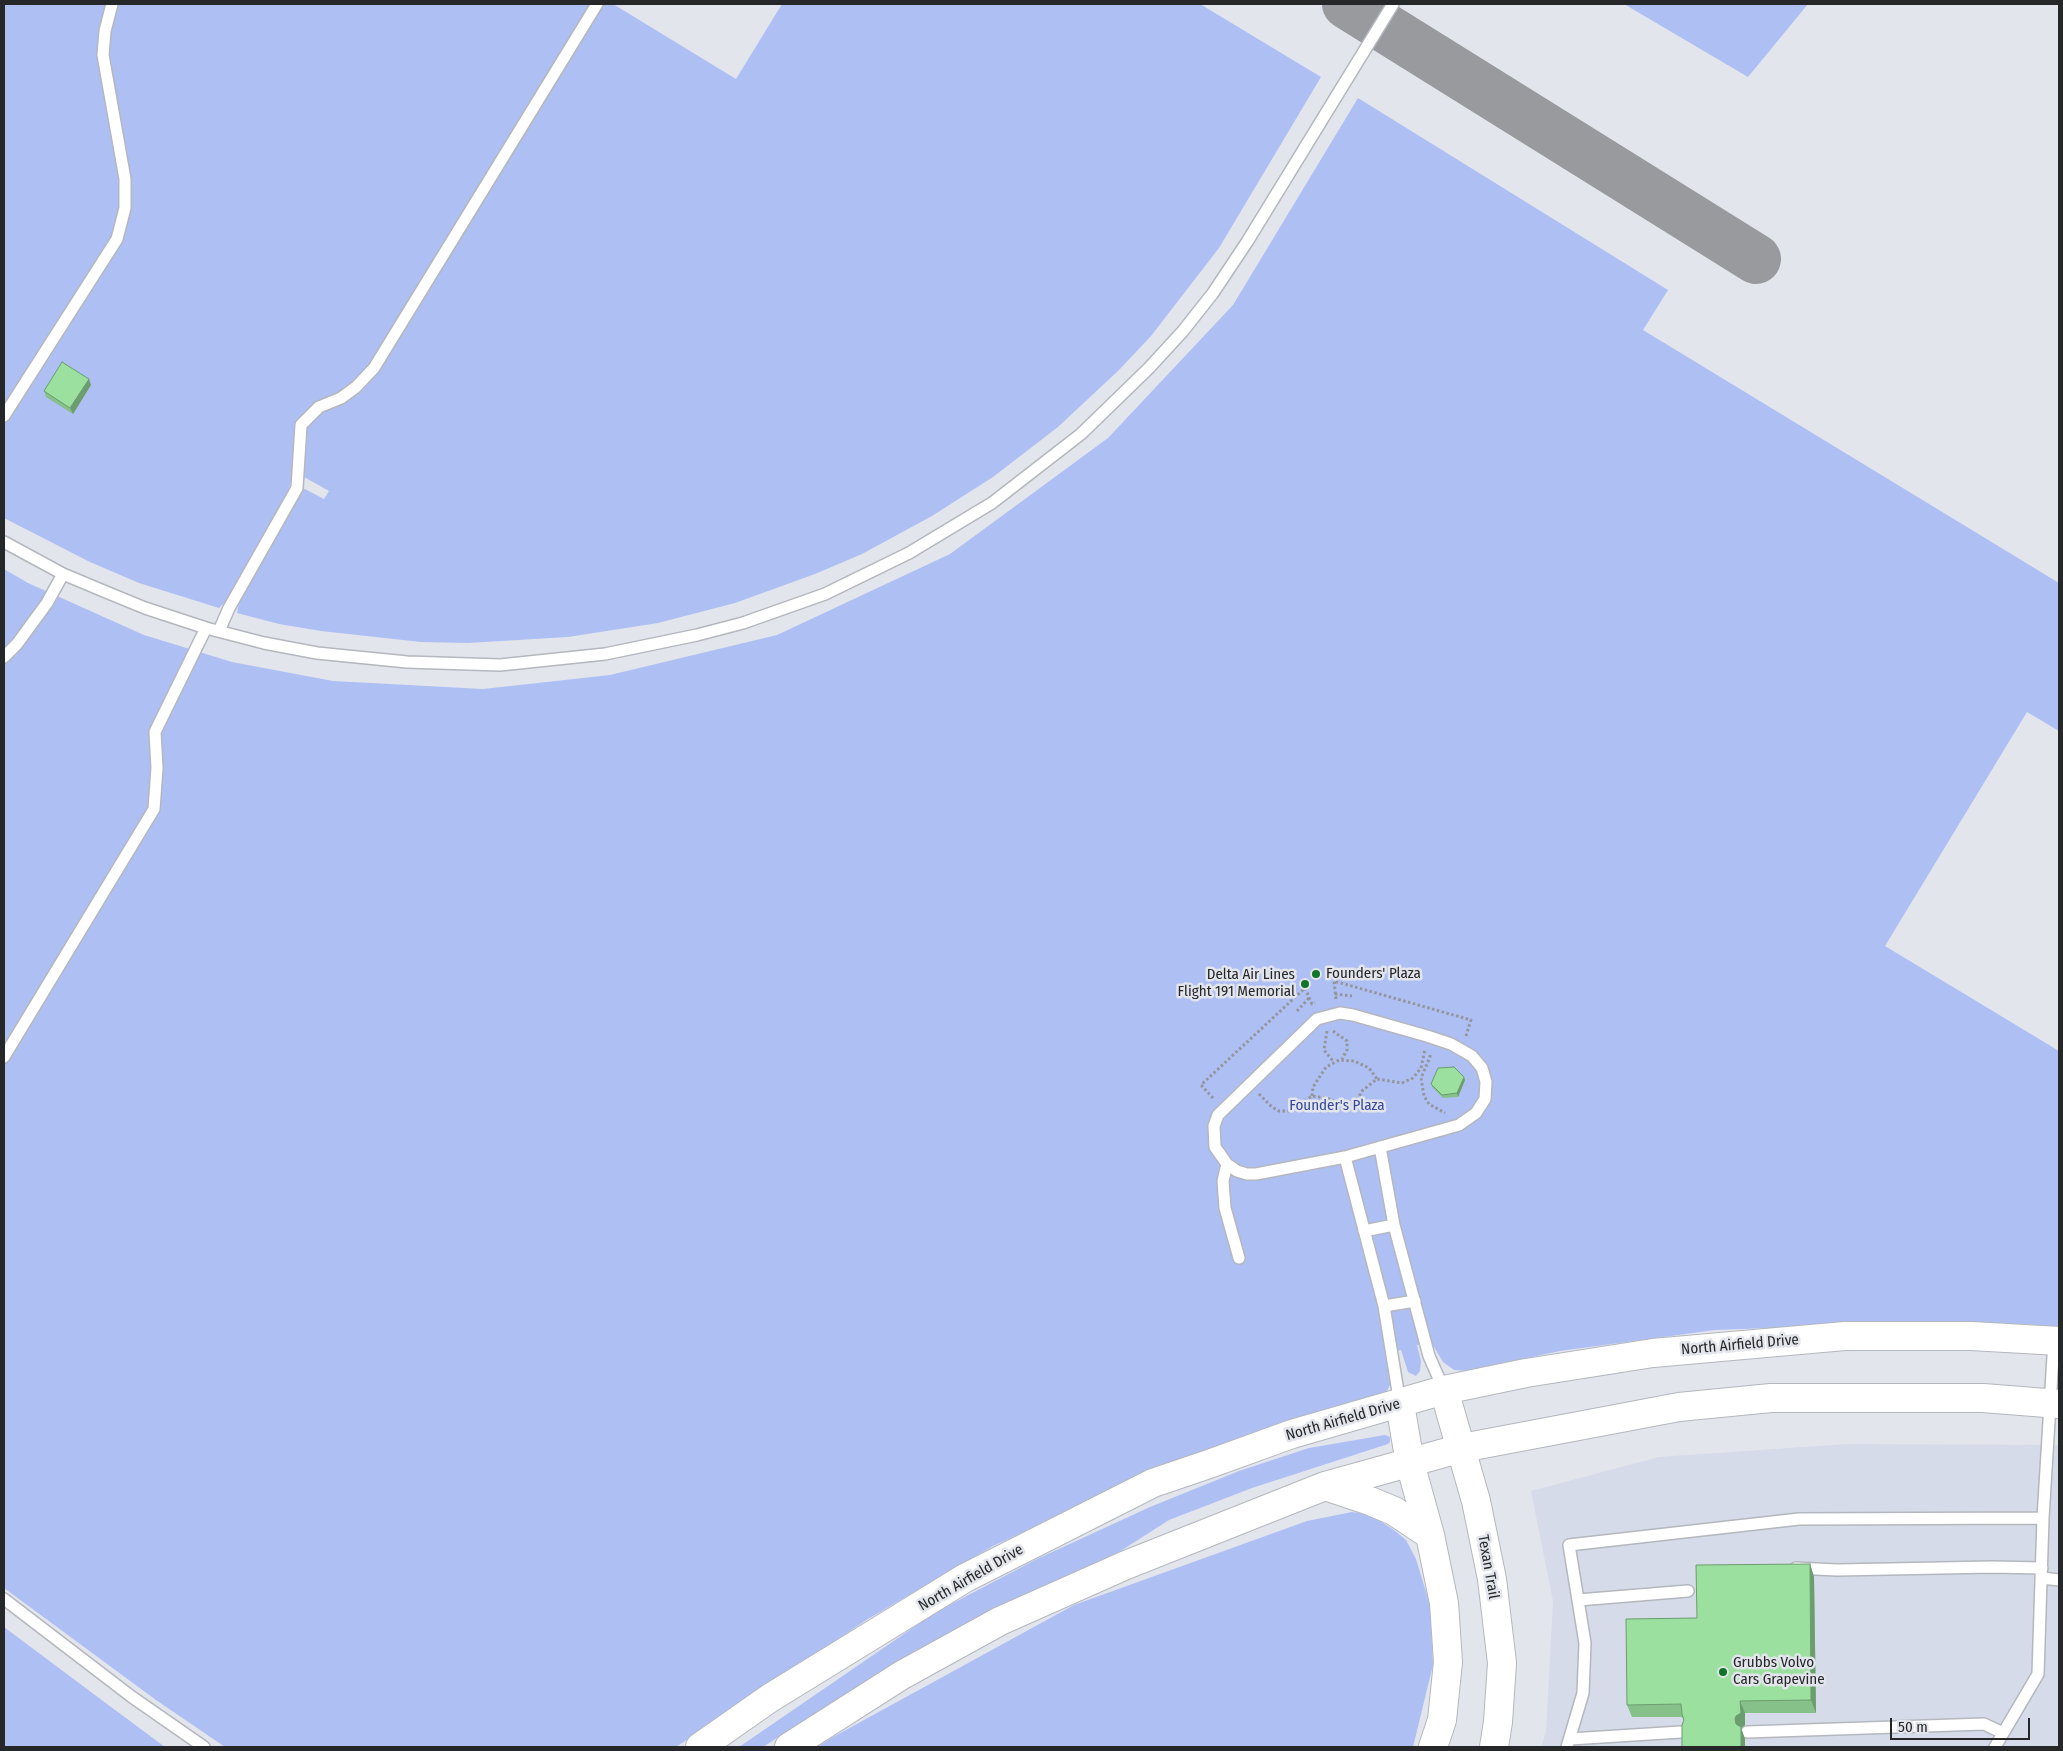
<!DOCTYPE html>
<style>
body{margin:0}
#map{position:relative;width:2063px;height:1751px;overflow:hidden;background:#e3e5ec;font-family:"Fira Sans Condensed",sans-serif}
canvas{display:block}
.frame{position:absolute;inset:0;border:5px solid #262729;pointer-events:none}
.scale{position:absolute;left:1890px;top:1718px;width:140px;height:22px;box-sizing:border-box;border:2px solid #262729;border-top:0;padding-left:6px;font-size:15px;line-height:18px;white-space:nowrap;color:#262729;-webkit-text-stroke:4px #e3e5ec;paint-order:stroke}
</style>
<div id="map">
<canvas width="2063" height="1751"></canvas>
<div class="frame"></div>
<div class="scale">50 m</div>
</div>
<script>
const context = document.querySelector('canvas').getContext('2d');
context.lineJoin = 'round';
function fillPath(path, color) { context.fillStyle = color; context.fill(path, 'evenodd'); }
const shape = rows => new Path2D(rows.map(r => 'M' + r).join(''));
function strokePath(path, color, width, dash) { context.strokeStyle = color; context.lineWidth = width; context.lineCap = dash ? 'butt' : 'round'; context.setLineDash(dash || []); context.stroke(path); }
function write(font, color, halo, rows, align = 'center') {
  context.font = font + ' "Fira Sans Condensed",sans-serif'; context.lineWidth = 5; context.setLineDash([]); context.textBaseline = 'middle'; context.strokeStyle = halo; context.fillStyle = color; for (const [text, x, y, turn = 0] of rows) {
    context.save(); context.translate(x, y); context.rotate((+turn || 0) * Math.PI / 180); context.textAlign = isNaN(turn) ? turn : align; if (halo) context.strokeText(text, 0, 0); context.fillText(text, 0, 0); context.restore();
  }
}
fillPath(shape([
 [1847,1444,2059,1445,2059,1747,1541,1747,1546,1732,1553,1601,1531,1491,1659,1457]
]), '#d6dbe9');
fillPath(shape([
 [4,4,592,4,371,365,352,384,310,408,298,421,294,432,293,470,289,489,225,602,219,608,139,583,90,562,4,518],
 [603,4,613,4,736,79,782,4,1200,4,1321,77,1219,248,1151,336,1119,370,1058,427,993,477,932,516,862,554,815,574,735,603,658,623,568,637,468,643,421,642,321,631,279,624,237,613,239,602,300,492,305,489,324,499,329,491,304,477,306,426,319,413,354,395,371,381],
 [1624,4,1808,4,1748,77],
 [1358,98,1668,290,1643,330,2059,583,2059,731,2027,712,1885,946,2059,1051,2059,1328,2026,1324,1849,1325,1715,1330,1560,1351,1467,1371,1454,1370,1443,1362,1431,1342,1417,1345,1421,1361,1420,1371,1416,1376,1408,1372,1401,1350,1387,1353,1392,1381,1385,1395,1160,1469,993,1546,868,1619,676,1747,225,1747,156,1700,4,1588,4,569,28,583,144,635,232,662,333,681,483,689,610,675,777,635,950,554,1108,438,1233,305],
 [1385,1435,1390,1437,1390,1442,1388,1444,1252,1488,1169,1520,1119,1552,1057,1582,899,1670,820,1710,763,1747,739,1747,936,1612,1037,1559,1150,1507,1239,1471,1309,1448],
 [1352,1512,1369,1514,1394,1530,1406,1540,1416,1559,1430,1605,1433,1665,1413,1747,817,1747,833,1737,1074,1605,1307,1521],
 [4,1627,99,1698,165,1747,4,1747]
]), '#aebff4');
strokePath(shape([
 [1347,4,1756,259]
]), '#989a9e', 50);
const lane = shape([
 [4,416,117,239,125,208,125,179,103,55,105,31,112,4],
 [4,542,63,574,106,592,145,608,206,628,264,643,317,653,407,662,500,665,605,654,697,635,743,623,825,594,909,553,992,503,1081,434,1149,368,1183,331,1213,293,1247,242,1393,4],
 [219,631,229,608,297,488,301,425,319,407,341,398,356,387,374,368,597,4],
 [4,657,17,644,47,603,63,574],
 [1340,1013,1353,1015,1427,1036,1451,1044,1472,1056,1482,1068,1486,1082,1485,1099,1476,1113,1459,1125,1345,1157,1256,1174,1247,1174,1237,1171,1227,1164,1215,1147,1214,1126,1218,1115,1317,1019,1340,1013],
 [4,1057,154,809,157,768,155,732,206,628],
 [1380,1147,1394,1225,1429,1356,1444,1390],
 [1345,1157,1384,1306,1400,1404],
 [1227,1164,1223,1181,1225,1208,1239,1258],
 [1364,1231,1394,1225],
 [1384,1306,1415,1301],
 [1796,1568,1837,1570,1992,1567,2042,1568],
 [2042,1578,2059,1580],
 [4,1599,132,1697,204,1747],
 [1578,1600,1688,1591],
 [1747,1732,1984,1724,2003,1733],
 [1570,1739,1681,1732],
 [1567,1747,1583,1693,1585,1643,1569,1545,1799,1519,2043,1518,2054,1340],
 [1995,1747,2038,1674,2043,1518]
]);
const secondary = shape([
 [1444,1390,1476,1501,1492,1579,1502,1663,1498,1722,1494,1747],
 [1400,1404,1410,1463,1430,1535,1444,1603,1448,1662,1442,1720,1433,1747],
 [1325,1486,1370,1501,1394,1511,1430,1535],
 [700,1747,770,1698,965,1578,1153,1483,1209,1464,1292,1434,1444,1390,1526,1373,1653,1353,1845,1336,1971,1336,2059,1341],
 [789,1747,902,1675,1000,1621,1126,1565,1325,1486,1462,1448,1679,1407,1771,1398,1983,1398,2059,1404]
]);
strokePath(lane, '#b4b7bd', 14);
strokePath(secondary, '#b4b7bd', 30);
strokePath(shape([
 [1335,994,1352,996],
 [1336,999,1334,981,1471,1020,1466,1036],
 [1297,1011,1309,998],
 [1327,1031,1324,1050,1333,1061],
 [1333,1031,1347,1041,1347,1050,1342,1059],
 [1430,1055,1430,1057,1421,1078,1424,1096,1429,1104,1445,1113],
 [1259,1094,1272,1107,1279,1111,1289,1111,1312,1096,1326,1098,1343,1104,1352,1102,1358,1098,1363,1090,1377,1079,1402,1083,1413,1078,1421,1068,1425,1049],
 [1312,1096,1313,1087,1326,1067,1339,1060,1354,1061,1369,1068,1377,1079],
 [1213,1098,1201,1085,1305,988,1312,1004,1315,1003]
]), '#94969b', 3, [2.5, 2.5]);
strokePath(lane, '#fff', 11);
strokePath(secondary, '#fff', 28);
fillPath(shape([
 [91,385,73,414,46,397,44,391],
 [1465,1080,1458,1097,1443,1098,1432,1087,1431,1084],
 [1810,1564,1814,1577,1816,1713,1745,1713,1745,1725,1741,1728,1745,1739,1684,1720,1682,1717,1632,1717,1627,1705,1697,1618]
]), '#85c188');
fillPath(shape([
 [89,379,91,385,73,414,70,408],
 [1464,1077,1465,1080,1458,1097,1457,1093],
 [1810,1564,1814,1577,1816,1713,1811,1700],
 [1740,1701,1745,1713,1745,1725,1741,1728,1745,1739,1745,1747,1741,1747,1735,1719]
]), '#6c9d6f');
const building = shape([
 [62,362,89,379,70,408,44,391,62,362],
 [1454,1067,1464,1077,1457,1093,1442,1095,1431,1084,1438,1068,1454,1067],
 [1810,1564,1811,1700,1740,1701,1741,1713,1736,1716,1735,1719,1736,1724,1741,1727,1741,1747,1682,1747,1682,1725,1684,1720,1682,1714,1681,1704,1627,1705,1626,1619,1697,1618,1696,1565,1810,1564]
]);
fillPath(building, '#9be09e');
strokePath(building, '#6c9d6f', 1);
for (const [x, y, r, color] of [
 [1316,974,5,"#107526"],
 [1305,984,5,"#107526"],
 [1723,1672,5,"#107526"]
]) { const dot = new Path2D(); dot.arc(x, y, r, 0, 2 * Math.PI); context.fillStyle = color; context.fill(dot); strokePath(dot, '#e3e5ec', 2); }
write('15px', '#262729', '#e3e5ec', [
 ["Founders' Plaza",1326,974],
 ["Delta Air Lines",1295,975,"right"],
 ["Flight 191 Memorial",1295,992,"right"],
 ["Grubbs Volvo",1733,1663],
 ["Cars Grapevine",1733,1680]
], 'left');
write('15px', '#3547a0', '#e3e5ec', [
 ["Founder's Plaza",1337,1106]
]);
write('15px', '#262729', '#e3e5ec', [
 ["North Airfield Drive",1740,1345,-5],
 ["North Airfield Drive",1343,1420,-16],
 ["Texan Trail",1488,1567,80],
 ["North Airfield Drive",971,1578,-30]
]);
</script>
